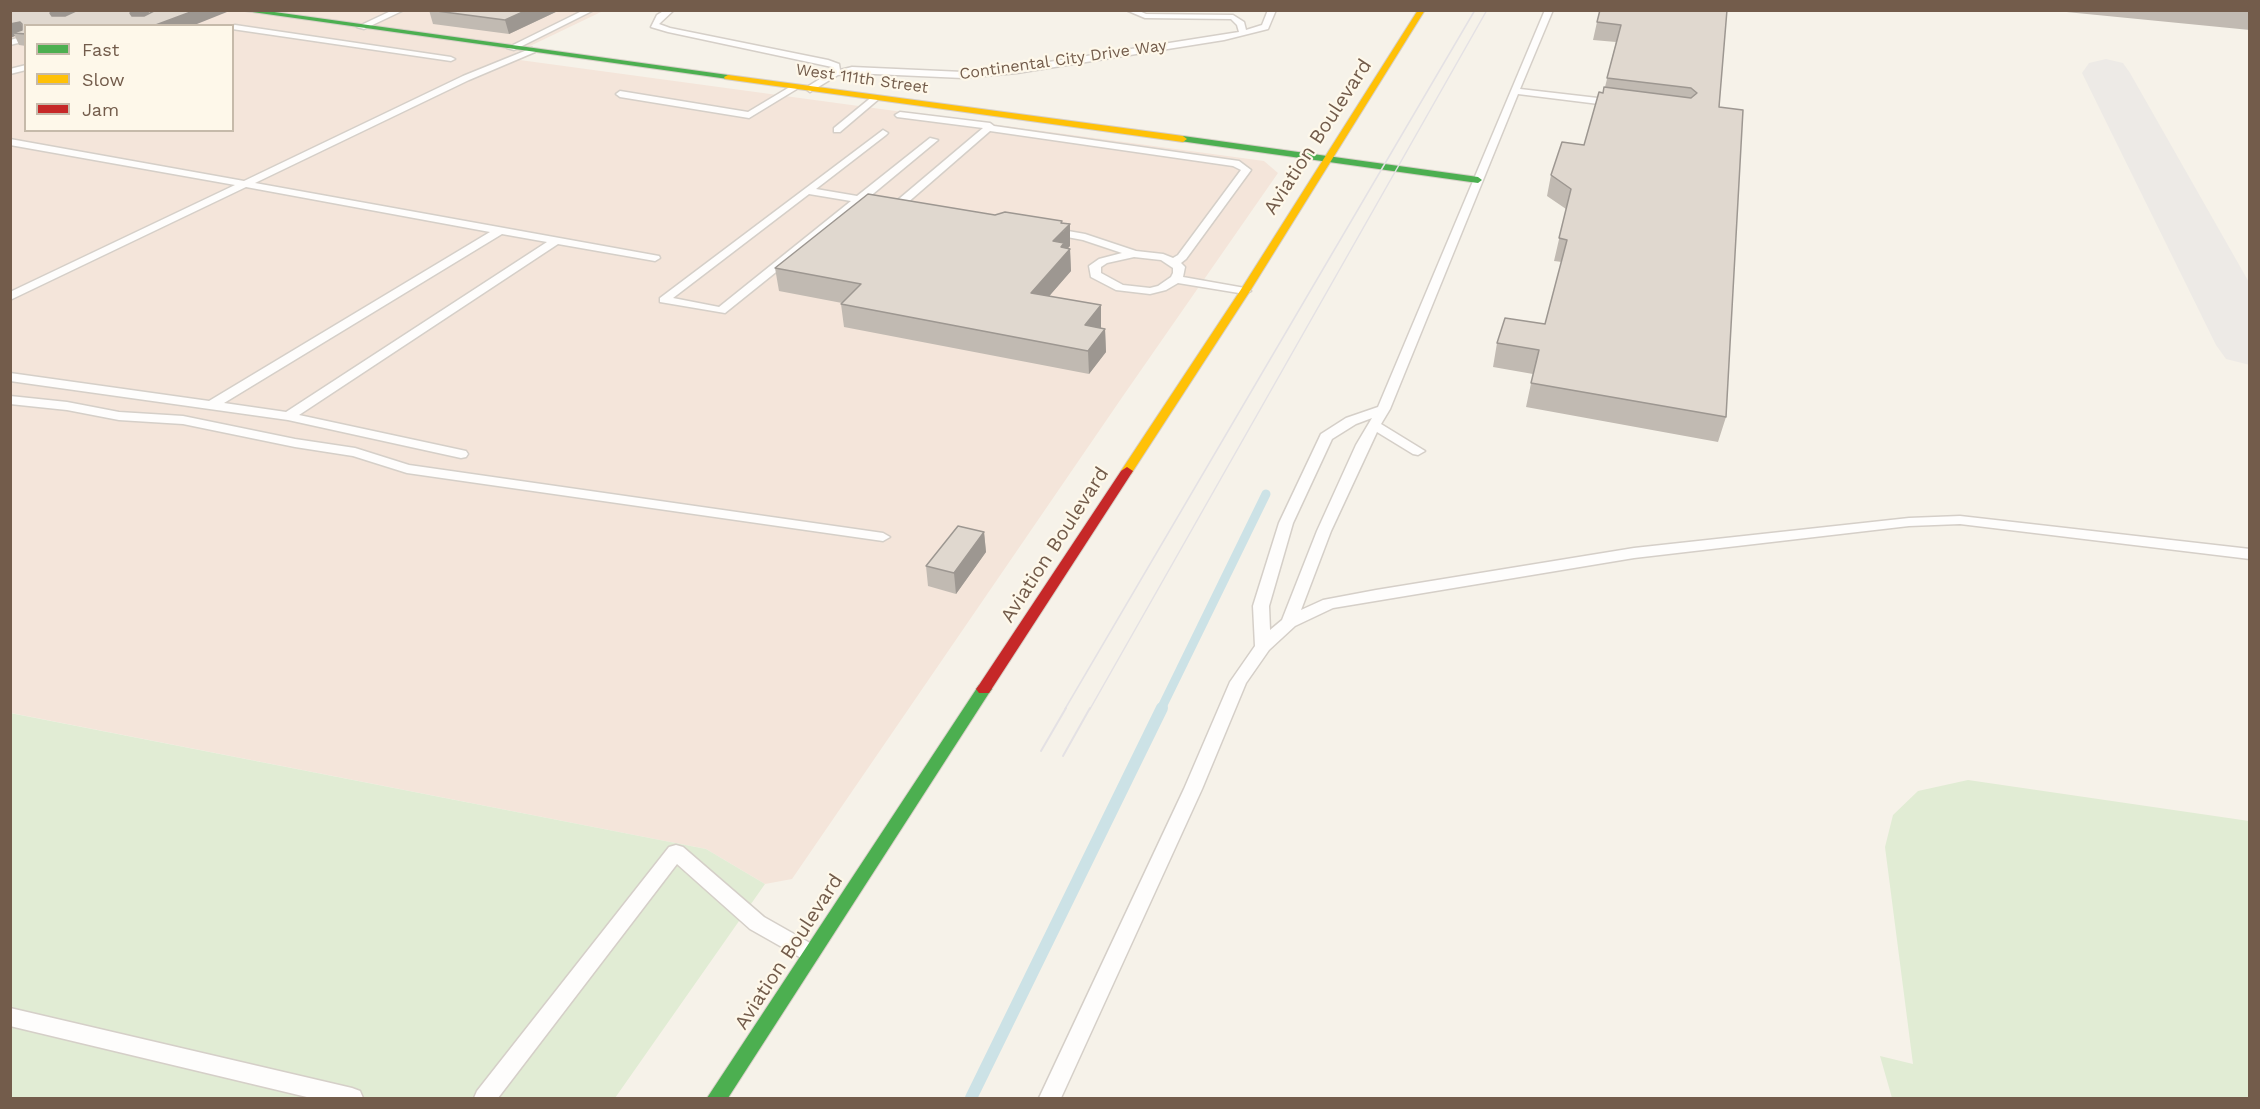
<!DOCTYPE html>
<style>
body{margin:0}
#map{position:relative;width:2260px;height:1109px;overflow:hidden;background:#f6f2e9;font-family:"Work Sans",sans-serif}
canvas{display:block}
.frame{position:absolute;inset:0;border:12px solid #735c4b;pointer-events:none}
.legend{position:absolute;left:24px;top:24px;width:210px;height:108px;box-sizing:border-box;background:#fef8ea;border:2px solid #c6baaa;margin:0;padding:8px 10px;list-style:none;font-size:18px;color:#735c4b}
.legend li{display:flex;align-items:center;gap:12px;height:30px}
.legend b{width:30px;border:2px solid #c6baaa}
</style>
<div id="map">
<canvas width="2260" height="1109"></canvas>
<div class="frame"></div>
<ul class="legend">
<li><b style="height:8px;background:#4caf50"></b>Fast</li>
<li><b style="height:8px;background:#ffc107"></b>Slow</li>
<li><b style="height:8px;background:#c62828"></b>Jam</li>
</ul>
</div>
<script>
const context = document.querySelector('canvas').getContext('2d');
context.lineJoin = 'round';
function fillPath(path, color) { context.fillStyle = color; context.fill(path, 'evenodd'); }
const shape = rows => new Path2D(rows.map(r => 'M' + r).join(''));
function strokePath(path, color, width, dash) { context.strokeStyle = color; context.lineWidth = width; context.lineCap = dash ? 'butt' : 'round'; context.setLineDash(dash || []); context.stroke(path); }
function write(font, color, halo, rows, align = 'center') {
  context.font = font + ' "Work Sans",sans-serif'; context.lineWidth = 4.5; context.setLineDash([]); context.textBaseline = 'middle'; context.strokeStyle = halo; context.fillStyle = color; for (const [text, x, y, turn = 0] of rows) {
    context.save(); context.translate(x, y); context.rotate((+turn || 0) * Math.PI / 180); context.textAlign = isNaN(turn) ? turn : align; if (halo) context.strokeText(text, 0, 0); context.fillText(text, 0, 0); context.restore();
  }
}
fillPath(shape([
 [10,11,603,11,505,58,1264,161,1278,173,1123,396,792,879,765,884,706,849,11,713],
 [26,26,232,26,232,130,26,130]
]), '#f4e5da');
fillPath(shape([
 [10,713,706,849,765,884,615,1098,11,1098],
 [1968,780,2249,821,2249,1098,1892,1098,1880,1056,1913,1064,1885,847,1893,815,1918,791]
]), '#e1ecd4');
strokePath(shape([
 [1161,709,1266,494]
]), '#cce2e6', 9);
strokePath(shape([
 [971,1098,1162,708]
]), '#cce2e6', 12);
fillPath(shape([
 [2106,59,2123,63,2130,73,2250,284,2250,365,2226,359,2216,345,2082,73,2089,63,2106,59]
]), '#edeae6');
const lane = shape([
 [10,10,15,10,10,13,10,10],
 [393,10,404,10,364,29,357,27,393,10],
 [584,10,594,10,514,50,507,48,584,10],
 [665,10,674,10,659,24,670,28,828,60,839,64,840,70,852,67,963,72,1017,67,1239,32,1237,25,1231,19,1145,18,1126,10,1137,10,1146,14,1233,15,1244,22,1246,30,1262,25,1268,10,1276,10,1268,29,1224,40,1017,73,963,78,852,73,838,75,810,92,806,89,807,87,831,72,832,67,668,32,651,27,657,15,665,10],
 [1545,10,1553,10,1520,89,1615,100,1619,103,1615,106,1518,94,1390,409,1381,424,1425,451,1418,455,1413,454,1377,432,1331,531,1301,610,1323,600,1376,590,1634,548,1909,518,1960,516,2250,549,2250,559,1960,524,1909,526,1634,558,1333,608,1295,626,1269,650,1246,683,1202,789,1061,1098,1039,1098,1184,789,1230,682,1255,646,1253,606,1279,523,1321,434,1346,418,1378,407,1545,10],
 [1372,418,1356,445,1317,531,1282,620,1270,630,1269,606,1293,523,1332,439,1356,424,1372,418],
 [235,25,451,57,455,59,451,61,232,29,232,26,235,25],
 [26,36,26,41,10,45,10,40,26,36],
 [532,48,536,50,535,52,469,80,255,183,659,256,660,258,655,261,558,244,299,415,466,451,468,454,466,457,461,458,288,420,10,381,10,373,209,401,490,232,246,187,10,300,10,292,235,185,10,145,10,139,244,181,463,76,532,48],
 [502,234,547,242,286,412,224,403,502,234],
 [26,65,26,70,10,74,10,69,26,65],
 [793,85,800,87,749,118,620,97,616,94,620,91,748,112,793,85],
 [873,96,880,98,840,132,834,132,834,128,873,96],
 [900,112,990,123,994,126,1239,161,1251,170,1186,259,1181,263,1185,267,1183,277,1245,288,1251,291,1245,294,1178,283,1166,290,1150,294,1116,290,1091,277,1089,266,1099,259,1122,253,1083,240,1051,234,1046,231,1051,228,1085,234,1136,251,1163,254,1173,258,1178,255,1241,170,1233,166,990,131,906,204,910,205,910,209,897,209,892,206,893,204,983,128,897,117,895,115,900,112],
 [1134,257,1161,260,1173,268,1173,273,1171,277,1158,286,1150,288,1123,285,1101,273,1101,267,1107,263,1134,257],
 [883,130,888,133,886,135,816,189,857,196,930,138,938,140,868,198,868,202,862,203,725,313,660,302,660,298,883,130],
 [809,194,851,201,719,307,673,298,809,194],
 [10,396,67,402,119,412,183,416,295,439,355,448,409,465,883,533,890,537,883,541,407,473,353,456,295,447,183,424,119,420,67,410,10,404,10,396],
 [676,845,683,847,764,917,817,947,820,953,817,959,810,962,803,959,750,929,677,864,498,1098,474,1098,477,1091,669,847,676,845],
 [10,1008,352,1088,360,1091,363,1098,311,1098,10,1026,10,1008]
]);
const fast = shape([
 [238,10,260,10,728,75,732,77,728,79,238,10],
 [1183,136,1478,177,1482,180,1478,183,1180,141,1179,139,1183,136],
 [984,684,989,685,992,689,989,693,728,1098,707,1098,979,685,984,684]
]);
const slow = shape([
 [1418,10,1425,10,1250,291,1131,474,1123,474,1121,471,1240,291,1418,10],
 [728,75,1183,136,1187,139,1183,142,725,79,724,77,728,75]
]);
const jam = shape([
 [1127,467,1133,471,989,693,979,693,976,689,979,685,1121,471,1127,467]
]);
strokePath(lane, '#d5cfc8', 3);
strokePath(fast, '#d6cfc7', 2);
strokePath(slow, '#d6cfc7', 2);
strokePath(jam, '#d6cfc7', 2);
fillPath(lane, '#fefdfc');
fillPath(fast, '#4caf50');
fillPath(slow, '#ffc107');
fillPath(jam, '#c62828');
strokePath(shape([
 [1065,709,1475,10],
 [1090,709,1487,10]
]), '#e4e1e4', 1.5);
strokePath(shape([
 [1041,751,1066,708],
 [1063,756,1090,708]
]), '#e4e1e4', 2);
fillPath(shape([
 [16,10,149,14,156,11,154,10,232,10,231,11,26,26,26,46,19,45,15,36,10,38],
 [429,10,560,10,509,34,433,24],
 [1727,10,1719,107,1726,417,1718,442,1526,407,1533,374,1493,367,1497,343,1545,324,1562,262,1554,261,1566,209,1547,196,1551,175,1584,145,1605,87,1616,42,1593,40,1597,22],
 [2046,10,2250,10,2250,30],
 [995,215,1062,221,1062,223,1070,224,1070,246,1068,248,1070,249,1071,271,1049,296,1101,328,1105,329,1106,352,1089,374,844,327,841,304,842,303,779,291,775,268],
 [984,532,986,552,956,594,928,586,926,566]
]), '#c1bab2');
fillPath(shape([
 [56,10,91,10,56,25,50,13],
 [136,10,148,10,151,18,135,25,130,13],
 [196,10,232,10,192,26,153,26],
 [527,10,560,10,509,34,505,20],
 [20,22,25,34,13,33,15,36,10,38,10,24],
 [1062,221,1063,232,1070,224,1070,246,1064,252,1070,249,1071,271,1032,316,1031,293],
 [1101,305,1101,329,1085,325],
 [1105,329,1106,352,1089,374,1088,351],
 [984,532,986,552,956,594,954,573]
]), '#9d9791');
const building = shape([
 [16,10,56,10,50,13,52,16,65,16,78,10,136,10,130,13,132,16,144,16,156,10,196,10,153,26,26,26,26,34,13,33,22,30,22,24,20,22,10,24,10,12,16,10],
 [429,10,527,10,505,20,429,10],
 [1600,10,1727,10,1719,107,1743,110,1726,417,1531,383,1539,350,1497,343,1505,318,1545,324,1567,240,1559,238,1571,189,1551,175,1562,142,1584,145,1599,92,1603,93,1604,87,1691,98,1697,93,1691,88,1607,78,1621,25,1597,22,1600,10],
 [868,194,995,215,1005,212,1062,221,1061,223,1070,224,1053,241,1064,243,1061,247,1070,249,1031,293,1101,305,1085,325,1105,329,1088,351,841,304,861,284,775,268,868,194],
 [958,526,984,532,954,573,926,566,958,526]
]);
fillPath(building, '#e0d8cf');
strokePath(building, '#9d9791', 1.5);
write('16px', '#735c4b', '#fef8ea', [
 ["Continental City Drive Way",1063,60,-8],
 ["West 111th Street",862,79,8]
]);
write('20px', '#735c4b', '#fef8ea', [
 ["Aviation Boulevard",1318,137,-57],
 ["Aviation Boulevard",1055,545,-57],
 ["Aviation Boulevard",789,952,-57]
]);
</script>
